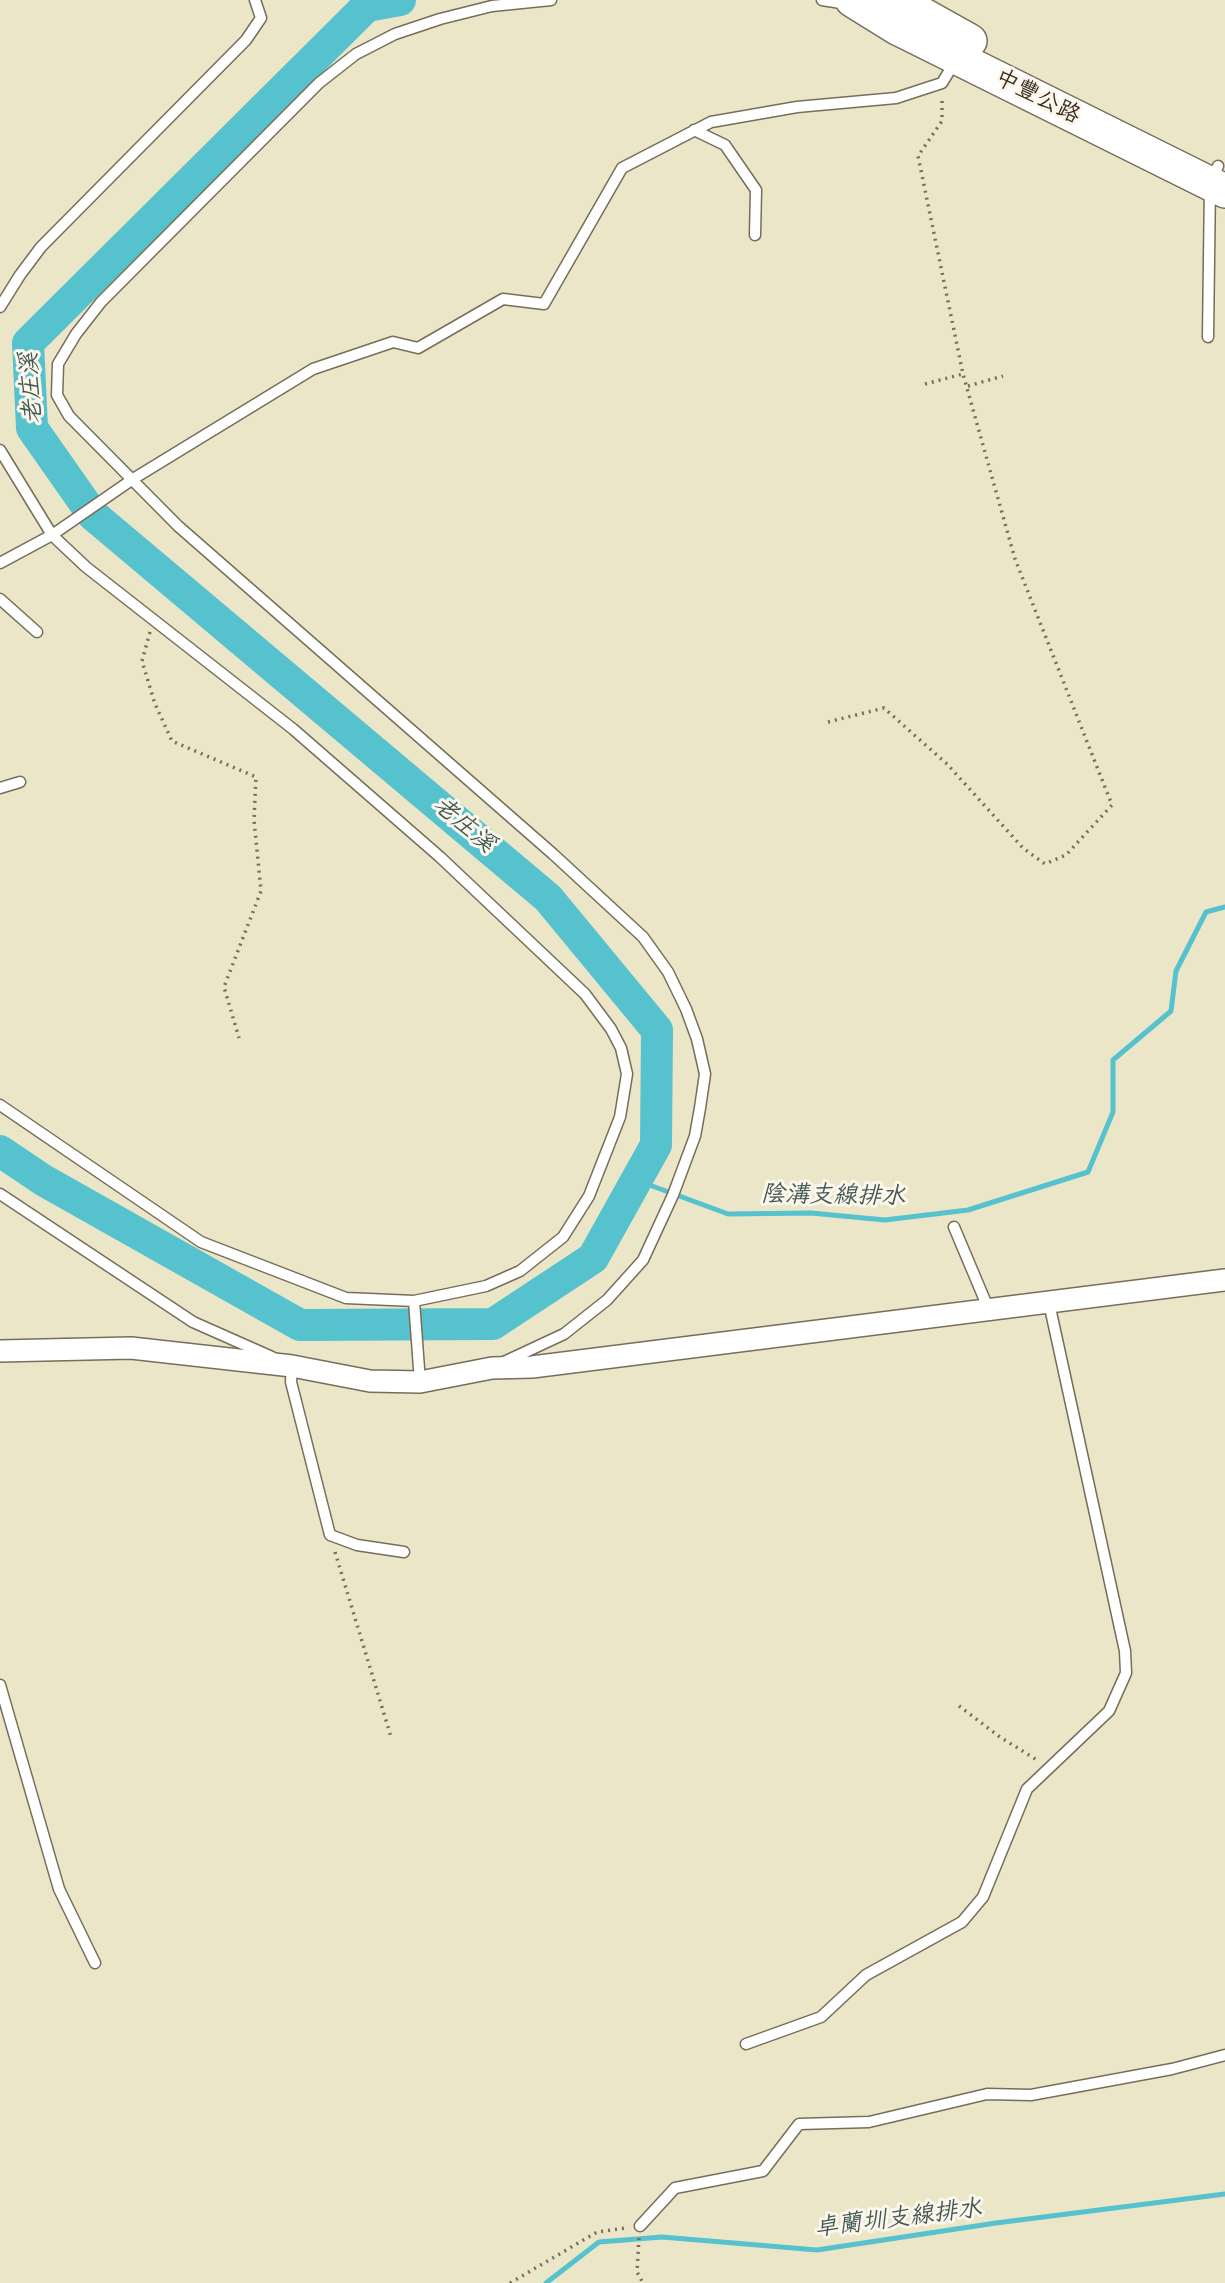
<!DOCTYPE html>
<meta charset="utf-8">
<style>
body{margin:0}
canvas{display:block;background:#ece6c8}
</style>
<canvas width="1225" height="2283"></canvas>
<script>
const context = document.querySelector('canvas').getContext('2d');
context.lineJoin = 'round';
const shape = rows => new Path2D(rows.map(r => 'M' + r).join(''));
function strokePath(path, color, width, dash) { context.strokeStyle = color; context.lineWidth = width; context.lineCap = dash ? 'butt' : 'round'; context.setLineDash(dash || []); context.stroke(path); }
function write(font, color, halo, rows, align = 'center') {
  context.font = font + ' Mynerve,"LXGW WenKai TC",sans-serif'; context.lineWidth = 6; context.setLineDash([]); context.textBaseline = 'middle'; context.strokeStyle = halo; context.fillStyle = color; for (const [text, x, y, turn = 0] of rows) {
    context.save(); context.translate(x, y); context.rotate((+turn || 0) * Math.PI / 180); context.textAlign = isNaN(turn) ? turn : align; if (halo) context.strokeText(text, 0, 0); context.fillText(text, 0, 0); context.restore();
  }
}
strokePath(shape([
 [636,1180,728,1214,811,1213,885,1220,968,1210,1088,1172,1113,1112,1113,1060,1171,1011,1176,971,1206,912,1225,907],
 [546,2283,599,2242,662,2237,817,2250,996,2223,1225,2194]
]), '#55c2ce', 5);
strokePath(shape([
 [0,1151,43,1180,300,1325,493,1324,593,1258,656,1145,657,1030,548,898,93,515,32,428,28,343,367,6,400,0]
]), '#55c2ce', 32);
const lane = shape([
 [822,0,847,4],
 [694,130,725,145,756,190,755,235],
 [0,307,20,275,41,247,246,40,261,18,255,0],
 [1208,337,1210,183,1218,166],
 [0,450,52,535,86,567,293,729,440,857,585,994,611,1029,621,1048,627,1074,620,1117,589,1196,563,1237,520,1271,486,1286,414,1301,346,1298,201,1242,0,1105],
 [0,563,52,535,133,479,313,369,393,342,418,348,503,299,544,304,622,168,711,122,797,107,896,98,942,83,956,60],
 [0,599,37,632],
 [0,788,20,782],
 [0,1194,193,1322,272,1357],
 [954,1227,989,1310],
 [414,1301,420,1382],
 [504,1362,564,1334,607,1300,643,1260,673,1195,695,1136,700,1108,705,1074,697,1039,686,1009,668,972,643,937,553,854,178,526,69,416,57,395,58,364,76,334,101,302,319,83,356,54,395,34,440,19,492,6,551,0],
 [290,1365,292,1366,291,1382,330,1535,357,1545,404,1552],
 [0,1685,59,1889,95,1963],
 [746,2044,821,2017,866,1975,962,1922,983,1897,1027,1789,1109,1711,1126,1673,1125,1651,1049,1303],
 [640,2226,675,2188,763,2171,799,2124,869,2122,987,2094,1031,2095,1172,2069,1225,2055]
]);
const street = shape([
 [0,1351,131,1348,292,1366,370,1381,420,1382,492,1368,532,1367,1225,1280]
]);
const primary = shape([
 [852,0,897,28,1225,191],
 [897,0,970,41]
]);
strokePath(lane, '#796c5a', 13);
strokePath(street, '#796c5a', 24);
strokePath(primary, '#796c5a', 36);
strokePath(shape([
 [925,384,963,374],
 [968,386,1003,376],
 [150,632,142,661,155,704,172,741,256,777,254,820,261,891,224,987,239,1038],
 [828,722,884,708,947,764,1023,848,1045,864,1066,855,1112,805,1015,559,963,374,918,156,942,121,942,98],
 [335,1552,391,1737],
 [959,1706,1000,1737,1037,1760],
 [639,2238,637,2272,643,2283],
 [510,2283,597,2232,626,2228]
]), '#796c5a', 3.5, [2, 5]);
strokePath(lane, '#fff', 10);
strokePath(street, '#fff', 21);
strokePath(primary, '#fff', 33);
write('23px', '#3b2a1e', '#fbf7ec', [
 ["中豐公路",1037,98,27]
]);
write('italic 24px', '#435853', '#fbf7ec', [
 ["老庄溪",33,388,-94],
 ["老庄溪",463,826,40],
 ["陰溝支線排水",833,1197,1],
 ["卓蘭圳支線排水",898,2220,-7]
]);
</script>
